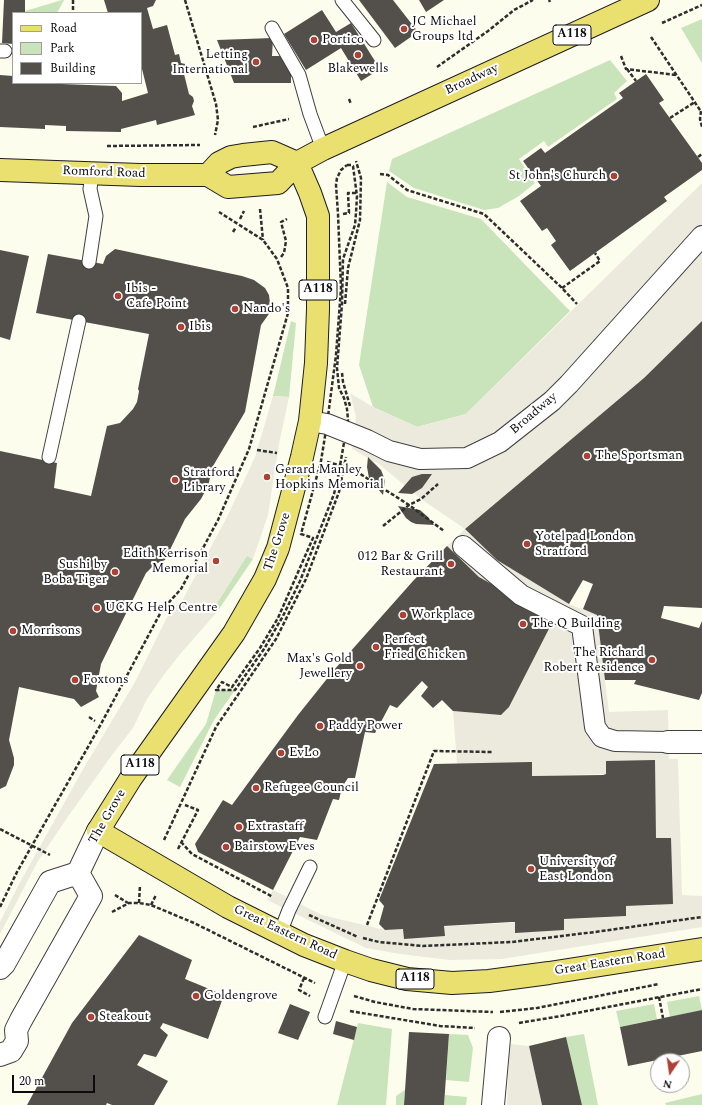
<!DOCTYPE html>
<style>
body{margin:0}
#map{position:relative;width:702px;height:1105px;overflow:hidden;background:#fdfded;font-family:Spectral,serif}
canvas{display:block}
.legend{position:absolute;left:12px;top:12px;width:130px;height:72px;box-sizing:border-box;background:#fff;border:1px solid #9e9e9e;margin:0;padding:5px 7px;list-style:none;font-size:12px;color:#0c0c0c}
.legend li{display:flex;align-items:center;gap:8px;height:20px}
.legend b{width:20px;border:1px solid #9e9e9e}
.north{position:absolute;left:650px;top:1053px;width:40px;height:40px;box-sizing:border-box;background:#fff;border:1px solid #9e9e9e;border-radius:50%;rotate:193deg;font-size:11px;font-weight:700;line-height:16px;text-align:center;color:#0c0c0c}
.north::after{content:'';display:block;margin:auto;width:14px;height:18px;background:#ad4133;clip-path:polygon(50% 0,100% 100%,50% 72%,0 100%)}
.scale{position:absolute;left:12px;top:1075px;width:83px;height:18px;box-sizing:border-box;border:2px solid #0c0c0c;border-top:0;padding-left:5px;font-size:12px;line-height:14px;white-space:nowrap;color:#0c0c0c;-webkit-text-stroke:3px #fff;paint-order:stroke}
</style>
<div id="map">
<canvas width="702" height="1105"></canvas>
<ul class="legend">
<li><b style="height:5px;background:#eae070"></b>Road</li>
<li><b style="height:11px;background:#c9e4ba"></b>Park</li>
<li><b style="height:11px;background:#534f4a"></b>Building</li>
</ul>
<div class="north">N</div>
<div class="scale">20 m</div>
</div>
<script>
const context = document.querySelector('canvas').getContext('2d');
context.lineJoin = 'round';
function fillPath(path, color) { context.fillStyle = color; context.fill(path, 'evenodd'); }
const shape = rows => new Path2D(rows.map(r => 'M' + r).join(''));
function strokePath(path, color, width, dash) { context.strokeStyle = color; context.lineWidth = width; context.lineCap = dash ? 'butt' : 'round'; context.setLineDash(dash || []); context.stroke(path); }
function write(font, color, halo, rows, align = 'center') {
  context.font = font + ' Spectral,serif'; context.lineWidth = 4; context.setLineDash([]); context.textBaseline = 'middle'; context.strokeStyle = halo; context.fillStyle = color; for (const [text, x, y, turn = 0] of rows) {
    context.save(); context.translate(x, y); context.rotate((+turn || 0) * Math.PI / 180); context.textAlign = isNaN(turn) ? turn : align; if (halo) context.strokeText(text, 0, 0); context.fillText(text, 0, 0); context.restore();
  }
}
fillPath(shape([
 [62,0,64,0,57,13,25,13,25,11],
 [702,19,702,63,681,28],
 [610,60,627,81,614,93,617,99,548,147,544,141,519,159,535,183,519,196,498,208,484,210,414,188,389,171,392,159],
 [387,182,407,197,481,219,570,311,466,414,417,427,373,407,359,365],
 [291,321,296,323,289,397,273,396],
 [247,555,253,559,217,612,214,608],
 [216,690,235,690,214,720,180,787,167,780,206,724],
 [699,996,702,1010,670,1017,667,1002],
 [654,1004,657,1019,620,1027,616,1011],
 [358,1023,392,1029,386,1105,337,1105],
 [449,1034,468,1035,473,1048,469,1082,446,1080],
 [584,1034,598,1105,582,1105,566,1037],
 [405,1090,404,1105,396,1105,396,1096],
 [702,1094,702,1105,666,1105,665,1103],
 [445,1095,467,1097,466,1105,444,1105]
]), '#c9e4ba');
fillPath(shape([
 [702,183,702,321,644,378,465,529,497,560,569,604,597,615,609,712,668,710,669,759,678,759,682,895,702,896,702,927,502,959,450,960,400,954,366,948,267,900,273,890,322,915,385,930,626,916,626,906,658,905,655,806,606,774,492,777,457,764,453,711,501,715,509,707,554,619,479,577,447,546,465,529,421,499,379,464,352,449,356,417,350,393,373,407,417,427,466,414],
 [273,396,289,397,279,444,268,515,253,559,247,556,214,608,217,612,181,653,163,676,147,699,133,728,112,755,67,818,38,861,0,934,0,922,18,886,82,771,135,682,169,613,183,599,227,517,255,457],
 [509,1044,529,1046,542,1105,507,1105]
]), '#eceadd');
fillPath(shape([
 [4,0,25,0,25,13,13,13,13,44,2,43],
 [104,0,156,0,153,6,147,8,153,29,167,25,175,55,179,54,181,63,185,64,186,70,184,74,189,94,193,97,194,101,192,106,195,115,157,125,156,120,121,129,121,132,66,131,66,126,45,125,45,129,0,127,0,75,13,76,13,83,61,83,61,84,116,86,122,93,122,101,148,93,141,65,141,13,108,13],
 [359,0,393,0,418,32,395,48],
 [419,0,444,0,426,12],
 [322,10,336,32,351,23,380,69,361,81,341,48,306,70,284,34],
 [273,38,272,56,284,56,291,67,291,83,234,83,217,40],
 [646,74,664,100,659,103,702,163,702,170,664,197,667,201,570,271,551,245,556,241,547,228,542,231,520,201,541,186,523,161,541,148,545,153,623,98,619,93],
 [115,249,242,276,254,280,265,288,269,295,271,311,261,325,245,412,213,466,208,486,201,499,185,519,165,560,155,564,146,573,101,664,96,691,99,697,81,707,74,699,19,687,9,740,14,758,14,765,6,786,0,789,0,451,57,463,54,488,91,496,107,426,120,423,133,409,137,402,139,391,138,389,149,334,36,313,48,254,103,264,106,256],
 [0,250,29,256,10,340,0,337],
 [702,321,702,608,664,606,661,618,699,628,702,621,702,693,699,700,634,684,636,680,605,680,597,615,583,609,593,584,583,580,569,604,497,560,465,529,644,378],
 [368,457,381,470,383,475,385,481,383,495,369,478,367,467],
 [422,474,432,474,422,488,412,494,398,493,412,477],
 [398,506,420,510,428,517,434,525,416,524,411,522,406,518],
 [447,546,479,577,554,619,509,707,501,715,453,711,442,700,433,708,421,696,428,687,422,681,397,708,390,705,375,733,365,732,355,778,348,778,342,787,339,800,333,799,317,840,300,837,273,890,198,852,195,844,223,800,232,805,298,715,334,670,413,581],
 [655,760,656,838,671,838,673,904,626,906,626,916,564,919,564,930,515,933,515,922,511,922,444,926,445,936,404,939,403,929,385,930,379,924,384,906,379,900,434,764,531,762,532,762,532,776,603,775,606,774,606,761],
 [139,935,192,960,185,979,224,995,208,1039,163,1023,160,1028,168,1035,156,1057,144,1054,137,1065,168,1081,154,1105,112,1105,107,1103,106,1105,27,1105,72,1023],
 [290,1004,310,1012,298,1040,278,1033],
 [702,1010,702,1051,628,1066,620,1027],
 [336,1021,357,1027,354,1040,333,1034],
 [409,1032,449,1034,444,1105,404,1105],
 [566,1037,582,1105,542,1105,529,1046]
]), '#534f4a');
const service = shape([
 [342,0,374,40],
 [272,28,299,75,310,114,323,149],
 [0,51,5,51],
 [89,262,96,216,90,189,92,173],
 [49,457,79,321],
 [280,933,289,910,310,867],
 [325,1017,345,961]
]);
const pedestrian = shape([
 [310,421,327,424,367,440,389,451,420,459,467,458,500,442,552,401,569,384,702,236],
 [463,546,521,595,582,626,595,727,602,737,615,741,668,742]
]);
const minor = shape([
 [668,742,702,742],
 [493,1105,499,1038]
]);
const tertiary = shape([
 [0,968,4,964,50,882,78,873,98,831],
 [0,1055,11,1051,17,1041,16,1030,21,1020,91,896,78,873]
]);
const primary = shape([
 [297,163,310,193,318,216,318,309,316,363,310,421,302,457,278,548,265,579,234,633,131,778,98,831,228,907,304,945,345,961,371,970,407,979,452,983,489,981,549,973,702,949],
 [0,170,140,175,208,175,228,187,278,183,297,163,323,149,648,0],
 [208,175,219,163,231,157,243,155,272,152,297,163]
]);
strokePath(service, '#3f3f3f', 15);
strokePath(pedestrian, '#3f3f3f', 22);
strokePath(minor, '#3f3f3f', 24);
strokePath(tertiary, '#3f3f3f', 24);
strokePath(primary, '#1d1d1d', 24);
strokePath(shape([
 [73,0,73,13],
 [185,0,216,104,218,120,215,135],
 [549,0,550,2],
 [662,23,702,5],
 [651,37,702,113],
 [621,56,626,69,676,75],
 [437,67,488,31,514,10,533,0],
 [627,69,636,81],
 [349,99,351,104],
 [701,111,700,119,702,127],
 [670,118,695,102],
 [253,127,289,119],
 [107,146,200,145],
 [698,157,702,154],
 [347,165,351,165,353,166,357,196,356,213,355,225,343,259,342,304,337,368,339,388,344,398,347,409,348,420,338,477,334,494,300,581,283,616,264,649,235,690,216,690,222,682,232,687,260,648,278,618,313,538,301,534,321,461,327,424,336,355,341,288,338,214,336,185,337,178,341,170,347,165],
 [380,174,388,175,407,190,484,214,562,288,577,304],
 [260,209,263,240],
 [343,214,349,213,348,193,357,193],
 [240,219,244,211],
 [233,232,236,227],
 [281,257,284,253,286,241,281,222,287,219],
 [562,288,600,261,595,253],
 [345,304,348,268,360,220,361,178,356,161],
 [342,373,343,382,350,406],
 [257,450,277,453],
 [327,462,351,468,409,505,444,531],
 [383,526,409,505,421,499,438,484],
 [89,717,95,721],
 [0,829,50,855],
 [164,840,216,727,276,639,306,579,339,492,346,457],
 [181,842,192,854,273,897],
 [178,849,198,810,185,805],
 [115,895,128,903],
 [139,903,140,885],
 [151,905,156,895],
 [0,907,17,872,101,724,162,610,181,589,218,520,249,449,288,313,288,288,277,259,263,240,219,212],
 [112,912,129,903,139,903,151,905,194,923,315,983],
 [309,915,358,937],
 [367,925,434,751,492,752],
 [363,938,379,942,423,946,512,942,595,932,702,917],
 [304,978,299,990,310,996],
 [354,996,375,1002,413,1009,493,1012],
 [659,997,663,1018],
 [350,1011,440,1026,475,1028],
 [500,1012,537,1008,659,984],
 [519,1023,561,1016,702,989]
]), '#2e2e2e', 2.5, [4, 2]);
strokePath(service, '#fff', 13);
strokePath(pedestrian, '#fff', 20);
strokePath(minor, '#fff', 22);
strokePath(tertiary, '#fff', 22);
strokePath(primary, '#eae070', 22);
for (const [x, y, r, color] of [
 [404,29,4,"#ad4133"],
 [314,40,4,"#ad4133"],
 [358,55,4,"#ad4133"],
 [256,62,4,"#ad4133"],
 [614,176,4,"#ad4133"],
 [118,296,4,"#ad4133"],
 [235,309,4,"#ad4133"],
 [181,327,4,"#ad4133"],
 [587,456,4,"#ad4133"],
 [267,477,4,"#ad4133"],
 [175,480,4,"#ad4133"],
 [527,544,4,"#ad4133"],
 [216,561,4,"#ad4133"],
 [451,564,4,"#ad4133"],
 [115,572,4,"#ad4133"],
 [97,608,4,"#ad4133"],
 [403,615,4,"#ad4133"],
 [523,624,4,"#ad4133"],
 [13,631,4,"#ad4133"],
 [376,647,4,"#ad4133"],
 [652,660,4,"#ad4133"],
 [360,666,4,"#ad4133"],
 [75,680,4,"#ad4133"],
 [320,726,4,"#ad4133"],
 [281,753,4,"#ad4133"],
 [256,788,4,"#ad4133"],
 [239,827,4,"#ad4133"],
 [226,847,4,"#ad4133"],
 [531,869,4,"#ad4133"],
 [196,996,4,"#ad4133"],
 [91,1017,4,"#ad4133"]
]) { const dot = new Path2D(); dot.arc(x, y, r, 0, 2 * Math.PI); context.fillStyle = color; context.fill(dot); strokePath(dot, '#fff', 1.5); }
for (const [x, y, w] of [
 [572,35,38],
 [318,290,38],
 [140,765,38],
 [415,979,38]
]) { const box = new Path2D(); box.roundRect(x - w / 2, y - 10, w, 20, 3); context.fillStyle = '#fff'; context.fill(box); strokePath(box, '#0c0c0c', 1); }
write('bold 12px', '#0c0c0c', null, [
 ["A118",572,35],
 ["A118",318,290],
 ["A118",140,765],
 ["A118",415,979]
]);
write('13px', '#0c0c0c', '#fff', [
 ["JC Michael",412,22],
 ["Groups ltd",412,37],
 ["Portico",322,40],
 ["Letting",248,55,"right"],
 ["International",248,70,"right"],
 ["Blakewells",358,69,"center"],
 ["St John's Church",606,176,"right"],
 ["Ibis -",126,289],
 ["Cafe Point",126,304],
 ["Nando's",243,309],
 ["Ibis",189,327],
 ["The Sportsman",595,456],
 ["Gerard Manley",275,470],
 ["Hopkins Memorial",275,485],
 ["Stratford",183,473],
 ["Library",183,488],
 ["Yotelpad London",535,537],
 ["Stratford",535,552],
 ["Edith Kerrison",208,554,"right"],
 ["Memorial",208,569,"right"],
 ["012 Bar & Grill",443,557,"right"],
 ["Restaurant",443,572,"right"],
 ["Sushi by",107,565,"right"],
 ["Boba Tiger",107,580,"right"],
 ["UCKG Help Centre",105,608],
 ["Workplace",411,615],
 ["The Q Building",531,624],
 ["Morrisons",21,631],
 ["Perfect",384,640],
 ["Fried Chicken",384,655],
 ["The Richard",644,653,"right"],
 ["Robert Residence",644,668,"right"],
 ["Max's Gold",352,659,"right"],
 ["Jewellery",352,674,"right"],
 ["Foxtons",83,680],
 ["Paddy Power",328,726],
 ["EvLo",289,753],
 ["Refugee Council",264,788],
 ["Extrastaff",247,827],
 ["Bairstow Eves",234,847],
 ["University of",539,862],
 ["East London",539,877],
 ["Goldengrove",204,996],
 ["Steakout",99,1017]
], 'left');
write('13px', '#0c0c0c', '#fff', [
 ["Broadway",472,80,-25],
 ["Romford Road",104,173,2],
 ["Broadway",534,414,-40],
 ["The Grove",278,542,-72],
 ["The Grove",108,817,-60],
 ["Great Eastern Road",285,933,25],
 ["Great Eastern Road",610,963,-9]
]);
</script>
